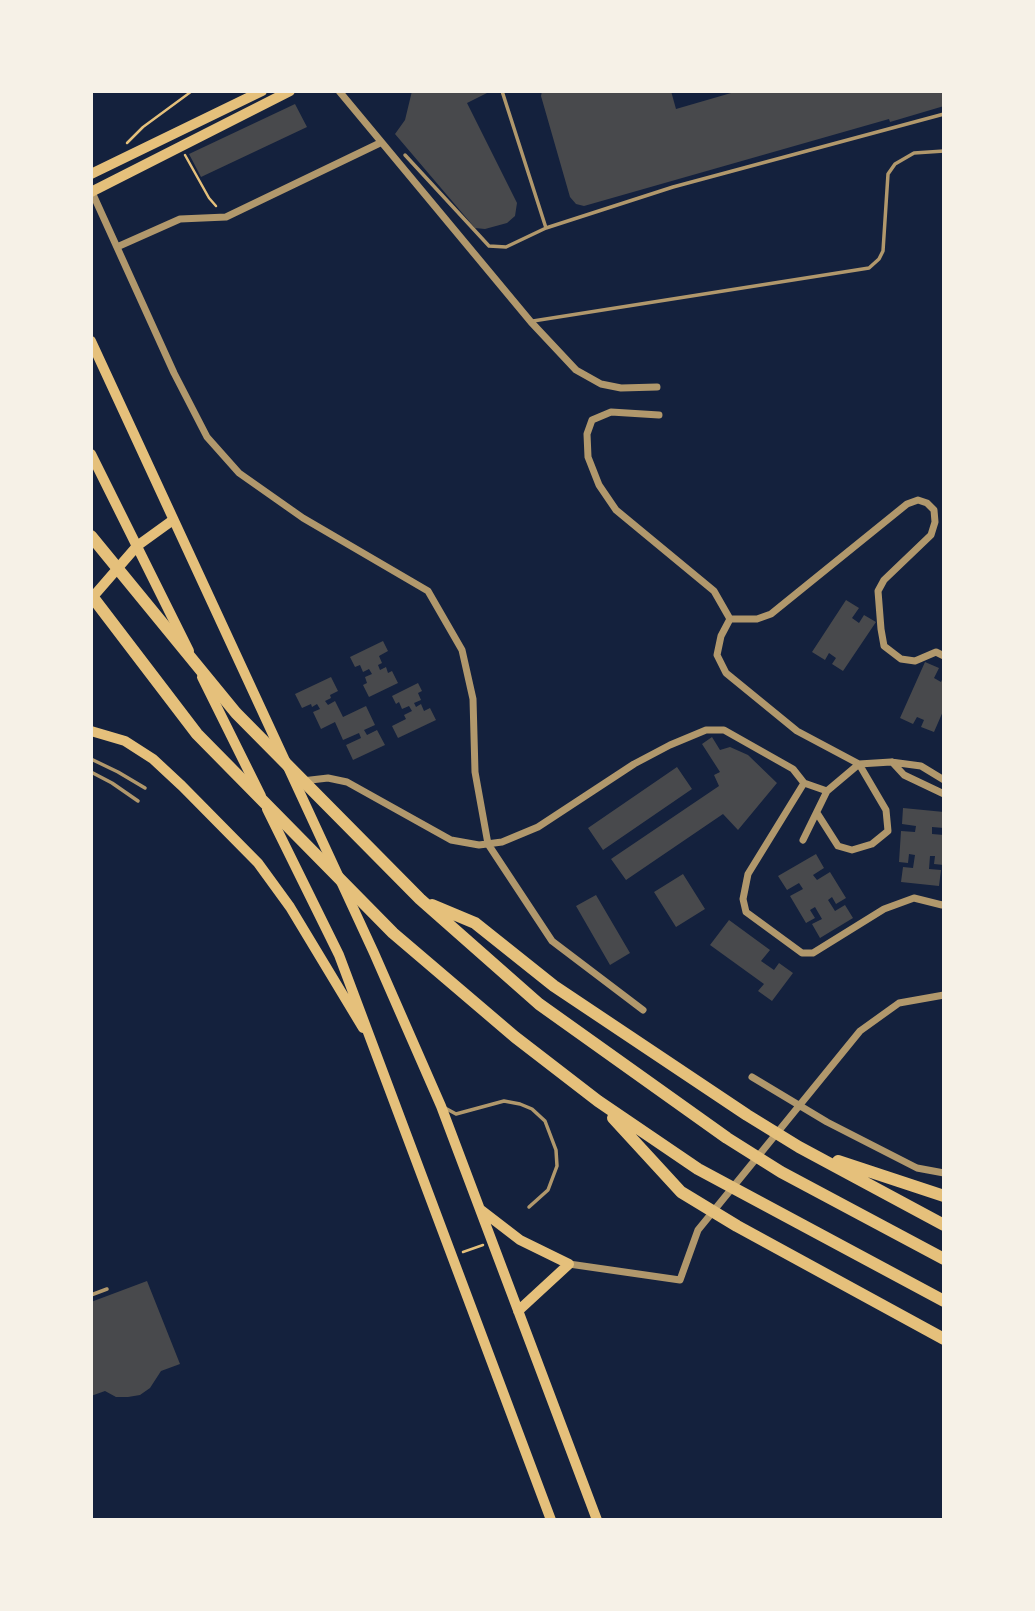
<!DOCTYPE html>
<style>
body{margin:0}
#map{position:relative;width:1035px;height:1611px;overflow:hidden;background:#14213d;font-family:"Sofia Sans Condensed",sans-serif}
canvas{display:block}
.frame{position:absolute;inset:0;border:93px solid #f6f1e7;pointer-events:none}
</style>
<div id="map">
<canvas width="1035" height="1611"></canvas>
<div class="frame"></div>
</div>
<script>
const context = document.querySelector('canvas').getContext('2d');
context.lineJoin = 'round';
function fillPath(path, color) { context.fillStyle = color; context.fill(path, 'evenodd'); }
const shape = rows => new Path2D(rows.map(r => 'M' + r).join(''));
function strokePath(path, color, width, dash) { context.strokeStyle = color; context.lineWidth = width; context.lineCap = dash ? 'butt' : 'round'; context.setLineDash(dash || []); context.stroke(path); }
fillPath(shape([
 [412,91,486,91,487,93,467,103,517,203,515,216,507,223,485,229,475,228,395,134,405,120],
 [542,91,671,91,676,109,738,91,944,91,944,106,890,122,889,119,584,206,576,204,570,197,541,96],
 [295,104,307,127,201,177,189,154],
 [846,600,859,608,852,618,859,623,864,615,876,622,843,671,832,664,836,658,829,653,825,660,812,652],
 [383,641,388,651,379,656,382,663,378,665,380,670,386,667,388,673,392,671,398,683,369,697,363,685,367,683,365,677,372,674,369,669,363,672,360,665,355,667,350,657],
 [925,662,939,668,934,678,941,682,944,675,944,709,934,732,921,727,924,720,917,717,913,724,900,718],
 [331,677,338,691,330,695,331,698,325,701,328,705,335,701,343,717,366,706,375,725,364,730,367,735,377,730,385,745,353,760,346,745,361,738,359,733,343,740,335,722,321,729,313,712,320,709,317,704,312,707,311,704,302,708,295,694],
 [418,683,422,691,418,693,421,700,414,703,416,707,421,704,424,711,430,708,436,720,398,738,392,726,406,719,404,715,412,711,409,706,402,709,399,702,396,704,392,696],
 [712,737,720,750,730,747,748,755,777,783,738,830,723,814,626,880,611,859,719,786,714,775,720,772,702,744],
 [677,767,692,789,603,850,588,828],
 [903,808,944,812,944,828,932,827,932,834,944,835,944,865,934,864,935,856,930,856,929,869,941,870,939,886,901,882,903,867,913,868,915,855,909,854,908,863,899,862,901,831,915,832,916,826,902,824],
 [816,854,824,868,813,875,817,880,830,872,846,898,836,904,832,897,828,900,835,911,845,905,853,918,820,938,812,924,822,919,815,907,810,910,815,918,806,923,790,896,803,889,799,883,787,890,778,876],
 [683,874,705,909,676,927,654,892],
 [596,895,630,953,610,965,576,906],
 [729,920,770,950,761,961,774,970,779,963,793,973,772,1001,758,991,764,984,710,945],
 [147,1281,180,1364,161,1371,150,1388,140,1395,128,1397,116,1397,105,1391,91,1396,91,1302]
]), '#48494c');
strokePath(shape([
 [127,143,143,127,192,91],
 [185,155,209,198,216,206],
 [463,1252,483,1245]
]), '#e5c07b', 2.5);
strokePath(shape([
 [502,91,546,228],
 [405,155,489,246,506,247,546,228,673,187,944,114],
 [533,321,869,268,879,259,883,251,888,174,895,164,914,153,944,151],
 [91,759,118,772,145,788],
 [91,772,112,783,138,801],
 [445,1108,456,1114,504,1101,520,1104,532,1109,545,1121,556,1150,557,1166,548,1190,529,1207],
 [91,1295,107,1289]
]), '#b1986c', 3.5);
strokePath(shape([
 [339,91,531,322,576,370,601,384,621,388,657,387],
 [91,190,174,373,207,437,239,473,303,518,428,591,462,650,473,699,475,772,488,844,552,941,643,1010],
 [117,247,180,219,226,217,380,143],
 [659,415,611,412,592,420,587,434,588,457,599,485,616,510,714,591,730,619],
 [730,619,757,619,771,614,907,504,918,500,927,503,934,510,935,522,931,535,884,580,878,591,881,629,884,646,901,659,915,661,936,652,944,656],
 [730,619,721,636,717,655,726,673,797,731,859,764,886,810,888,831,872,844,852,850,838,846,817,813],
 [892,762,904,775,944,794],
 [302,781,328,778,347,782,451,840,479,845,502,842,538,827,634,764,670,745,706,730,724,730,793,769,804,783,827,791],
 [804,783,748,874,743,899,746,912,802,953,813,953,884,909,914,898,942,905,944,904],
 [803,840,827,791,859,764,891,762,921,766,944,780],
 [752,1077,827,1122,917,1168,944,1173],
 [569,1264,680,1280,698,1230,860,1031,899,1003,944,995]
]), '#b1986c', 7);
strokePath(shape([
 [91,174,262,91],
 [91,192,290,91],
 [91,341,374,953,441,1106,597,1520],
 [91,454,189,651],
 [91,599,137,546,173,520],
 [202,677,261,796],
 [91,731,125,741,153,759,182,786,258,863,290,907,363,1028],
 [267,809,339,955,551,1520],
 [481,1210,520,1240,569,1264,518,1311]
]), '#e5c07b', 10);
strokePath(shape([
 [91,536,236,713,420,899,539,1004,727,1138,781,1172,944,1259],
 [91,595,197,734,393,933,515,1037,598,1101,698,1169,944,1301],
 [432,905,475,923,554,986,747,1115,799,1147,944,1225],
 [613,1118,681,1192,737,1226,944,1339],
 [838,1161,944,1196]
]), '#e5c07b', 12);
</script>
